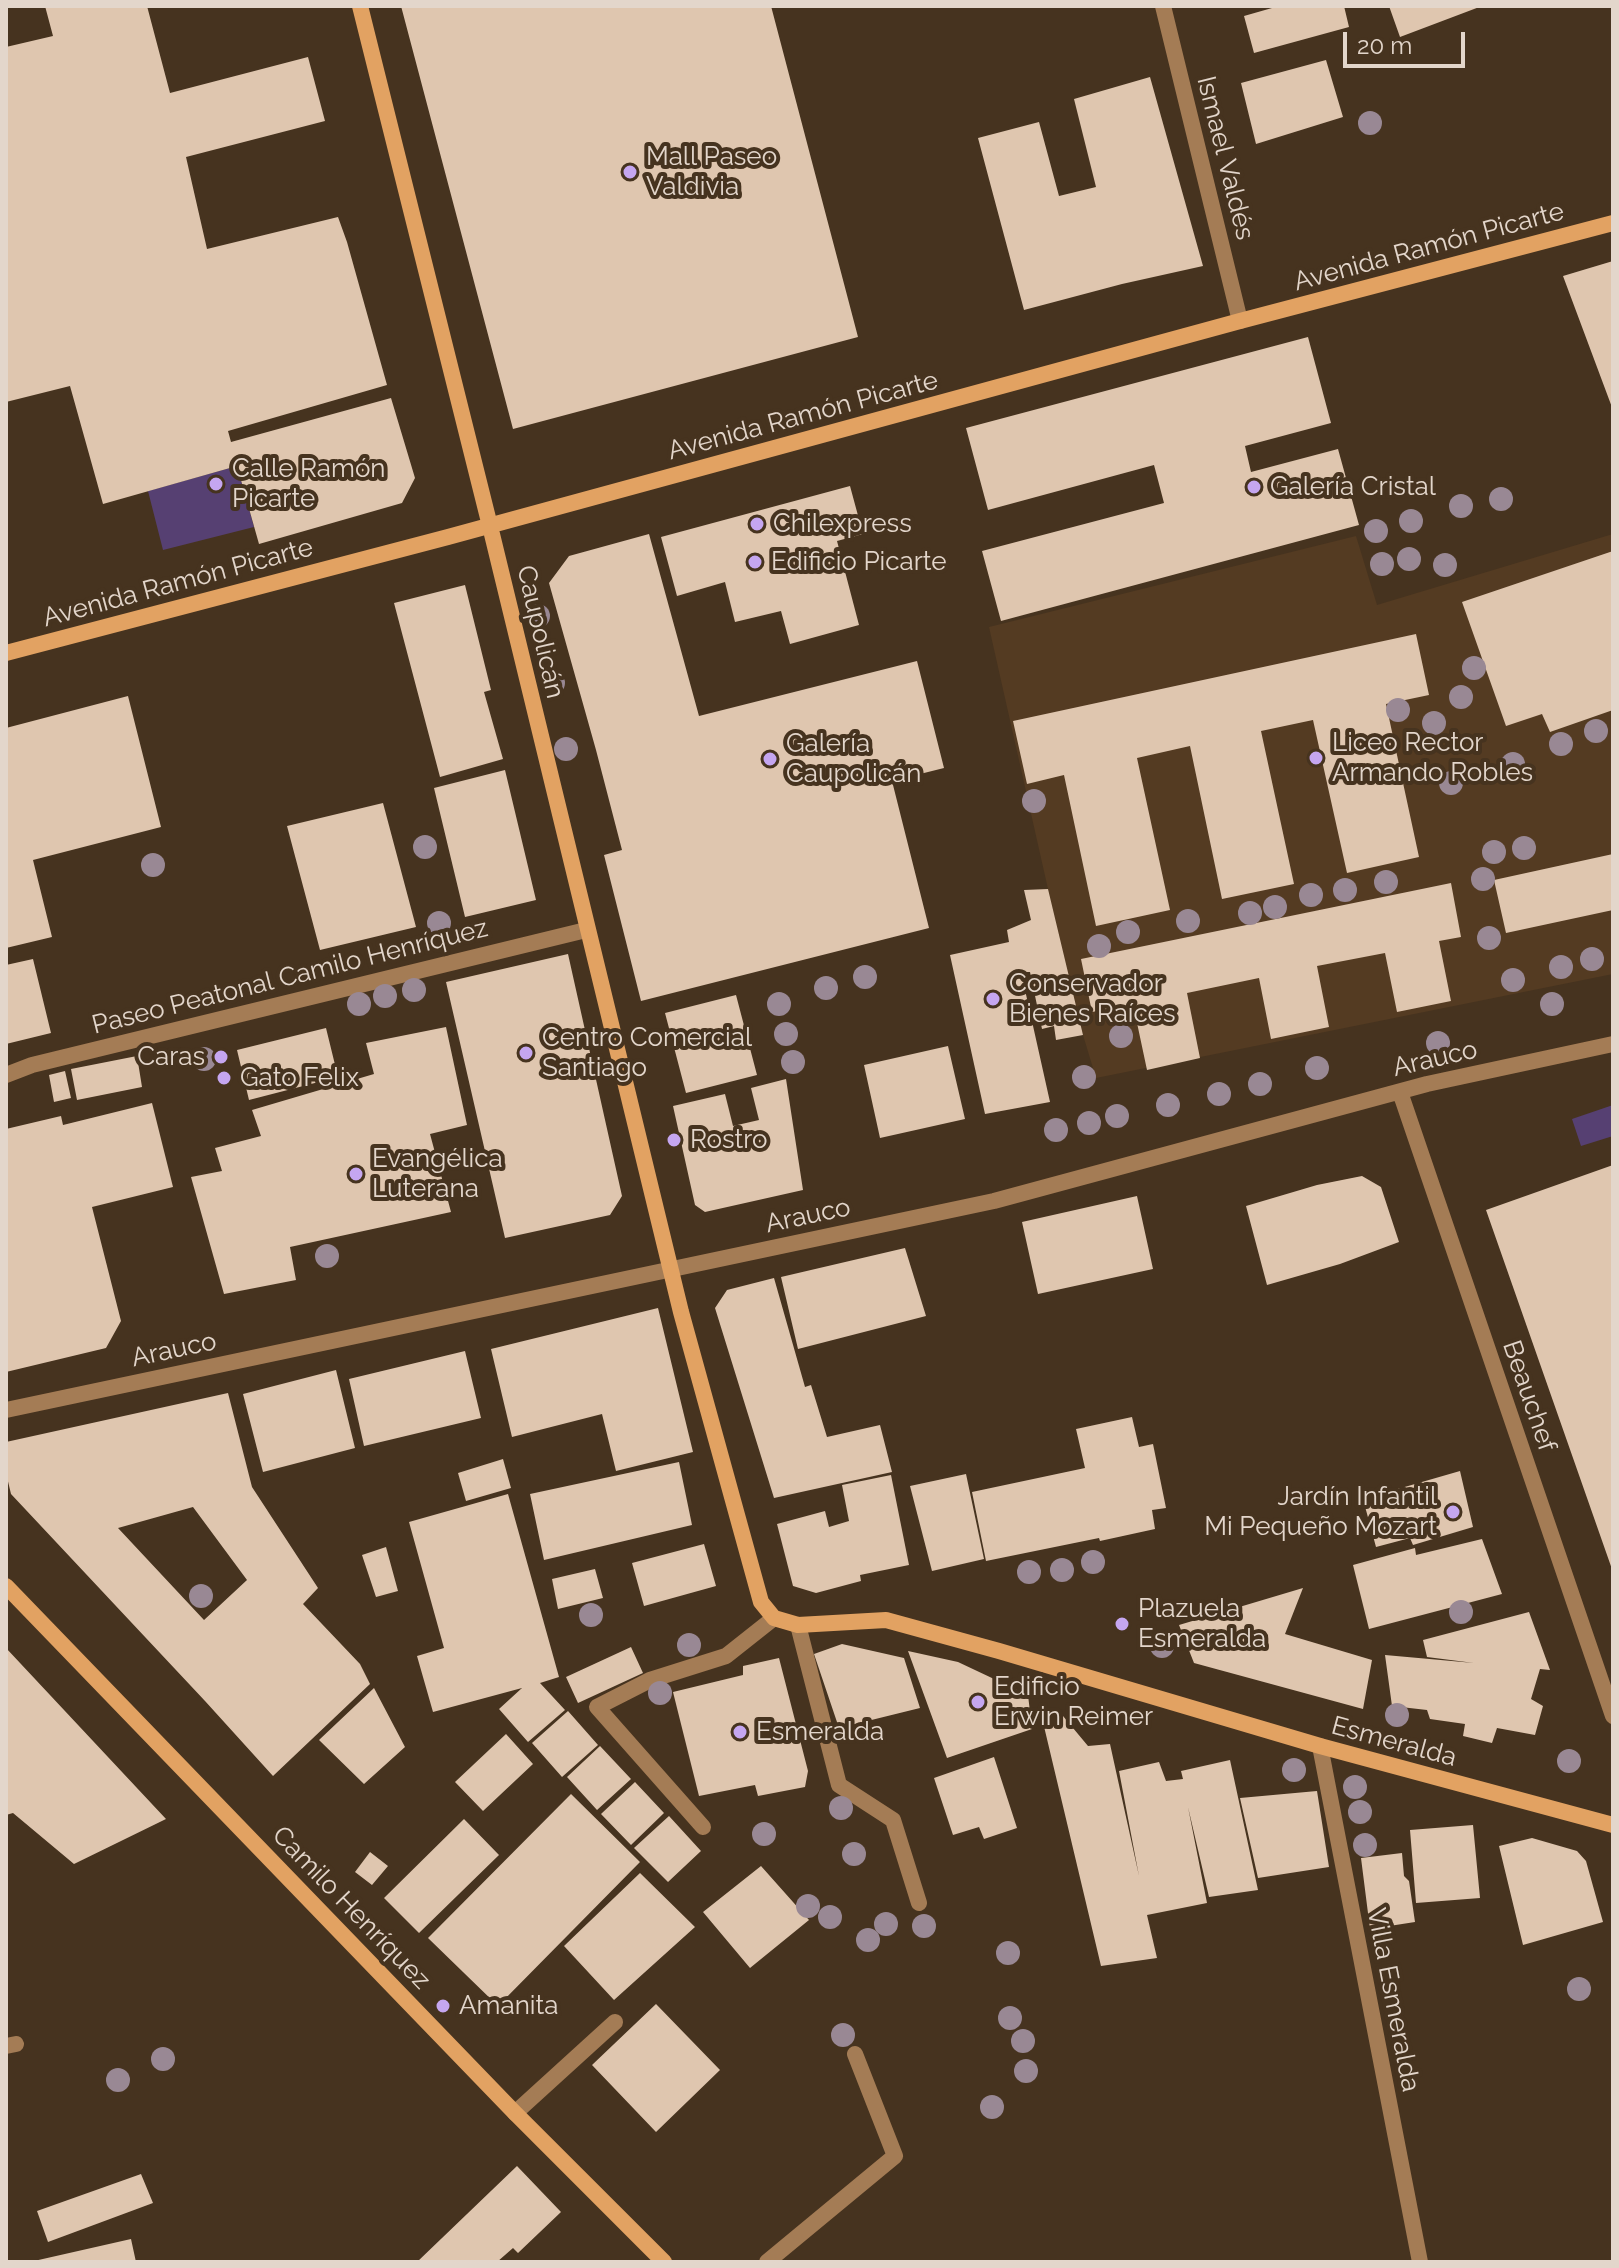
<!DOCTYPE html>
<meta charset="utf-8">
<style>
body{margin:0}
#map{position:relative;width:1619px;height:2268px;overflow:hidden;background:#46331f;font-family:Raleway,sans-serif}
canvas{display:block}
.frame{position:absolute;inset:0;border:8px solid #e3d6cb;pointer-events:none}
.scale{position:absolute;left:1343px;top:32px;width:122px;height:36px;box-sizing:border-box;border:4px solid #e3d6cb;border-top:0;padding-left:10px;font-size:24px;line-height:28px;white-space:nowrap;color:#e3d6cb;-webkit-text-stroke:6px #46331f;paint-order:stroke}
</style>
<div id="map">
<canvas width="1619" height="2268"></canvas>
<div class="frame"></div>
<div class="scale">20 m</div>
</div>
<script>
const context = document.querySelector('canvas').getContext('2d');
context.lineJoin = 'round';
function fillPath(path, color) { context.fillStyle = color; context.fill(path, 'evenodd'); }
const shape = rows => new Path2D(rows.map(r => 'M' + r).join(''));
function strokePath(path, color, width, dash) { context.strokeStyle = color; context.lineWidth = width; context.lineCap = dash ? 'butt' : 'round'; context.setLineDash(dash || []); context.stroke(path); }
function write(font, color, halo, rows, align = 'center') {
  context.font = font + ' Raleway,sans-serif'; context.lineWidth = 8; context.setLineDash([]); context.textBaseline = 'middle'; context.strokeStyle = halo; context.fillStyle = color; for (const [text, x, y, turn = 0] of rows) {
    context.save(); context.translate(x, y); context.rotate((+turn || 0) * Math.PI / 180); context.textAlign = isNaN(turn) ? turn : align; if (halo) context.strokeText(text, 0, 0); context.fillText(text, 0, 0); context.restore();
  }
}
fillPath(shape([
 [1613,534,1613,974,1096,1078,1083,1035,1048,889,989,627,1356,536,1377,605]
]), '#543b22');
fillPath(shape([
 [237,466,254,527,163,550,148,491],
 [1613,1105,1613,1136,1581,1146,1572,1119]
]), '#564072');
fillPath(shape([
 [45,6,147,6,170,93,308,57,325,121,186,157,207,249,338,217,347,242,387,385,228,431,231,442,391,398,415,478,402,503,259,544,237,466,103,504,70,386,6,402,6,47,53,36],
 [401,6,771,6,858,337,513,429],
 [1279,6,1344,6,1349,27,1254,53,1244,16],
 [1389,6,1482,6,1400,37],
 [1326,60,1343,117,1256,144,1241,83],
 [1150,77,1203,266,1122,284,1024,310,978,138,1039,122,1059,196,1096,187,1074,99],
 [1613,261,1613,410,1563,276],
 [1308,337,1331,423,1245,446,1251,472,1338,449,1359,525,1001,621,982,551,1164,503,1154,465,988,510,966,428],
 [850,486,863,534,837,541,859,625,790,644,781,611,735,622,725,582,677,596,661,537],
 [649,534,699,716,917,661,944,768,892,781,929,928,641,1001,604,855,622,850,596,750,549,583,569,556],
 [1613,551,1613,710,1550,732,1542,714,1506,726,1462,602],
 [465,585,491,690,484,692,503,759,440,777,394,603],
 [1416,634,1429,695,1386,704,1419,857,1347,873,1313,720,1261,731,1294,884,1222,899,1190,746,1137,758,1170,910,1096,926,1064,775,1027,784,1013,721],
 [128,696,161,827,33,860,52,937,6,948,6,728],
 [505,770,536,900,465,917,434,788],
 [383,803,416,927,320,950,287,826],
 [1613,854,1613,910,1506,933,1494,880],
 [1451,883,1461,937,1439,941,1451,1001,1397,1012,1385,953,1317,966,1329,1027,1271,1039,1259,978,1187,993,1200,1058,1147,1070,1133,1004,1092,1012,1081,959],
 [1048,889,1083,1035,1056,1040,1054,1026,1042,1029,1030,972,1021,972,1050,1102,985,1114,950,955,1009,942,1007,930,1031,920,1024,890],
 [568,954,622,1196,610,1215,505,1238,446,982],
 [33,959,51,1033,6,1044,6,965],
 [736,995,757,1075,686,1093,665,1013],
 [446,1027,467,1125,430,1134,451,1212,290,1247,296,1280,224,1294,191,1177,222,1171,215,1148,261,1136,252,1110,374,1074,366,1043],
 [326,1028,338,1077,249,1100,237,1050],
 [948,1046,965,1119,880,1138,864,1065],
 [137,1056,142,1087,77,1100,71,1069],
 [65,1071,71,1098,54,1102,49,1075],
 [786,1079,803,1190,705,1212,695,1205,673,1106,725,1094,733,1126,759,1120,751,1088],
 [152,1103,173,1187,92,1207,121,1321,106,1348,6,1372,6,1129,61,1116,63,1125],
 [1613,1165,1613,1572,1486,1210],
 [1362,1176,1381,1187,1399,1242,1340,1264,1267,1285,1246,1206,1317,1185],
 [1137,1196,1153,1269,1038,1294,1022,1222],
 [905,1248,926,1316,798,1349,781,1277],
 [774,1278,805,1387,811,1385,827,1437,880,1425,892,1472,774,1498,715,1308,727,1290],
 [658,1308,693,1452,616,1471,602,1414,512,1437,491,1349],
 [465,1351,481,1418,364,1446,349,1379],
 [336,1370,355,1448,263,1472,243,1394],
 [228,1393,252,1487,318,1588,303,1604,360,1664,370,1684,273,1776,205,1701,11,1494,6,1473,6,1442],
 [193,1507,247,1580,204,1620,118,1528],
 [1132,1417,1139,1447,1153,1444,1166,1508,1152,1510,1155,1529,1100,1541,1099,1538,986,1561,972,1492,1085,1468,1076,1429],
 [503,1459,511,1488,466,1501,458,1473],
 [679,1462,692,1525,544,1560,530,1494],
 [1460,1471,1473,1527,1413,1545,1410,1538,1376,1547,1363,1499],
 [966,1474,984,1559,932,1571,910,1486],
 [891,1475,909,1565,860,1575,861,1581,816,1593,793,1586,777,1524,825,1511,829,1527,849,1521,842,1485],
 [508,1494,559,1677,540,1683,565,1710,528,1742,499,1709,522,1688,433,1712,417,1656,444,1648,409,1522],
 [1482,1539,1502,1594,1369,1629,1353,1565,1415,1548,1416,1555],
 [704,1544,716,1586,644,1606,632,1563],
 [386,1547,398,1591,376,1597,362,1555],
 [595,1569,603,1598,558,1609,552,1579],
 [1303,1588,1285,1634,1372,1660,1363,1709,1194,1663,1179,1625],
 [1529,1612,1550,1670,1540,1669,1531,1699,1543,1706,1535,1735,1497,1728,1492,1743,1463,1736,1465,1724,1430,1719,1427,1710,1392,1706,1385,1655,1474,1663,1427,1657,1423,1640],
 [842,1644,904,1658,920,1708,839,1728,814,1654],
 [631,1647,643,1673,578,1703,566,1677],
 [6,1648,166,1819,74,1864,13,1813,6,1815],
 [908,1651,958,1662,1028,1695,1032,1729,947,1758],
 [779,1658,808,1771,805,1787,758,1796,755,1785,699,1796,673,1692,743,1675,743,1666],
 [374,1688,405,1747,364,1784,319,1740],
 [568,1711,598,1745,562,1777,532,1743],
 [1063,1716,1088,1746,1110,1744,1139,1876,1119,1771,1159,1762,1166,1781,1183,1779,1181,1771,1230,1760,1258,1890,1209,1897,1188,1807,1207,1903,1147,1915,1157,1958,1101,1966,1042,1718],
 [506,1734,533,1764,483,1811,455,1782],
 [600,1746,631,1779,597,1810,567,1777],
 [994,1757,1017,1828,984,1839,979,1827,953,1835,934,1778],
 [635,1782,664,1813,631,1845,601,1814],
 [1317,1791,1329,1867,1258,1878,1240,1798],
 [571,1794,640,1862,498,2006,428,1938],
 [669,1816,701,1851,668,1882,634,1848],
 [464,1819,499,1855,419,1933,384,1898],
 [1473,1825,1480,1898,1416,1903,1410,1830],
 [1532,1838,1577,1851,1586,1861,1603,1922,1523,1945,1499,1846],
 [370,1852,388,1866,372,1885,355,1872],
 [1402,1853,1404,1876,1409,1881,1415,1922,1370,1929,1361,1858],
 [761,1866,809,1920,750,1968,703,1912],
 [640,1873,695,1927,614,2000,564,1946],
 [656,2004,720,2070,656,2132,592,2065],
 [517,2166,561,2212,518,2253,513,2248,497,2262,417,2262],
 [141,2174,153,2203,48,2242,37,2211],
 [131,2239,136,2262,34,2262,34,2261]
]), '#dfc6af');
strokePath(shape([
 [798,1625,839,1785,893,1820,919,1903],
 [703,1827,597,1707,650,1680,726,1656,774,1618],
 [6,2046,16,2044],
 [515,2113,615,2022],
 [767,2262,895,2156,855,2054]
]), '#a47c55', 16);
strokePath(shape([
 [1163,6,1240,321],
 [6,1075,32,1065,586,930],
 [1400,1092,1613,1716],
 [6,1410,994,1201,1427,1084,1613,1044],
 [1320,1746,1420,2262]
]), '#a47c55', 16);
strokePath(shape([
 [360,6,490,526,681,1312,761,1602,774,1618,798,1625,886,1620,999,1651,1320,1746,1613,1825],
 [6,653,448,537,1240,321,1613,223],
 [6,1586,515,2113,664,2262]
]), '#e2a262', 16);
context.fillStyle = '#998894';
for (const [x, y] of [
 [1370,123],
 [1501,499],
 [1461,506],
 [1411,521],
 [1376,531],
 [1409,559],
 [1382,564],
 [1445,565],
 [538,616],
 [1474,668],
 [553,683],
 [1461,697],
 [1398,710],
 [1434,723],
 [1596,731],
 [1561,744],
 [566,749],
 [1513,764],
 [1451,783],
 [1034,801],
 [425,847],
 [1524,848],
 [1494,852],
 [153,865],
 [1483,879],
 [1386,882],
 [1345,890],
 [1311,895],
 [1275,907],
 [1250,913],
 [1188,921],
 [439,923],
 [1128,932],
 [1489,938],
 [1099,946],
 [1592,959],
 [1561,967],
 [865,977],
 [1513,980],
 [826,988],
 [414,990],
 [385,996],
 [359,1004],
 [779,1004],
 [1552,1004],
 [786,1034],
 [1121,1036],
 [1438,1043],
 [204,1059],
 [793,1062],
 [1317,1068],
 [1084,1077],
 [1260,1084],
 [1219,1094],
 [1168,1105],
 [1117,1116],
 [1089,1123],
 [1056,1130],
 [327,1256],
 [1093,1562],
 [1062,1570],
 [1029,1572],
 [201,1596],
 [1461,1612],
 [591,1615],
 [689,1645],
 [1162,1646],
 [660,1693],
 [1397,1715],
 [1569,1761],
 [1294,1770],
 [1355,1787],
 [841,1808],
 [1360,1812],
 [764,1834],
 [1365,1845],
 [854,1854],
 [808,1906],
 [830,1917],
 [886,1924],
 [924,1926],
 [868,1940],
 [1008,1953],
 [1579,1989],
 [1010,2018],
 [843,2035],
 [1023,2041],
 [163,2059],
 [1026,2071],
 [118,2080],
 [992,2107]
]) { context.beginPath(); context.arc(x, y, 12, 0, 2 * Math.PI); context.fill(); }
for (const [x, y, r, color] of [
 [630,172,8,"#c5a6f0"],
 [216,484,8,"#c5a6f0"],
 [1254,487,8,"#c5a6f0"],
 [757,524,8,"#c5a6f0"],
 [755,562,8,"#c5a6f0"],
 [1316,758,8,"#c5a6f0"],
 [770,759,8,"#c5a6f0"],
 [993,999,8,"#c5a6f0"],
 [526,1053,8,"#c5a6f0"],
 [221,1057,8,"#c5a6f0"],
 [224,1078,8,"#c5a6f0"],
 [674,1140,8,"#c5a6f0"],
 [356,1174,8,"#c5a6f0"],
 [1453,1512,8,"#c5a6f0"],
 [1122,1624,8,"#c5a6f0"],
 [978,1702,8,"#c5a6f0"],
 [740,1732,8,"#c5a6f0"],
 [443,2006,8,"#c5a6f0"]
]) { const dot = new Path2D(); dot.arc(x, y, r, 0, 2 * Math.PI); context.fillStyle = color; context.fill(dot); strokePath(dot, '#46331f', 3); }
write('26px', '#e3d6cb', '#46331f', [
 ["Mall Paseo",646,157],
 ["Valdivia",646,187],
 ["Calle Ramón",232,469],
 ["Picarte",232,499],
 ["Galería Cristal",1270,487],
 ["Chilexpress",773,524],
 ["Edificio Picarte",771,562],
 ["Liceo Rector",1332,743],
 ["Armando Robles",1332,773],
 ["Galería",786,744],
 ["Caupolicán",786,774],
 ["Conservador",1009,984],
 ["Bienes Raíces",1009,1014],
 ["Centro Comercial",542,1038],
 ["Santiago",542,1068],
 ["Caras",205,1057,"right"],
 ["Gato Felix",240,1078],
 ["Rostro",690,1140],
 ["Evangélica",372,1159],
 ["Luterana",372,1189],
 ["Jardín Infantil",1437,1497,"right"],
 ["Mi Pequeño Mozart",1437,1527,"right"],
 ["Plazuela",1138,1609],
 ["Esmeralda",1138,1639],
 ["Edificio",994,1687],
 ["Erwin Reimer",994,1717],
 ["Esmeralda",756,1732],
 ["Amanita",459,2006]
], 'left');
write('26px', '#e3d6cb', '#46331f', [
 ["Ismael Valdés",1225,158,76],
 ["Avenida Ramón Picarte",1429,247,-15],
 ["Avenida Ramón Picarte",803,416,-15],
 ["Avenida Ramón Picarte",178,583,-15],
 ["Caupolicán",540,632,77],
 ["Paseo Peatonal Camilo Henríquez",290,977,-14],
 ["Arauco",1435,1059,-13],
 ["Arauco",808,1216,-12],
 ["Arauco",174,1350,-12],
 ["Beauchef",1529,1396,71],
 ["Esmeralda",1394,1742,15],
 ["Camilo Henríquez",351,1908,46],
 ["Villa Esmeralda",1393,2000,79]
]);
</script>
